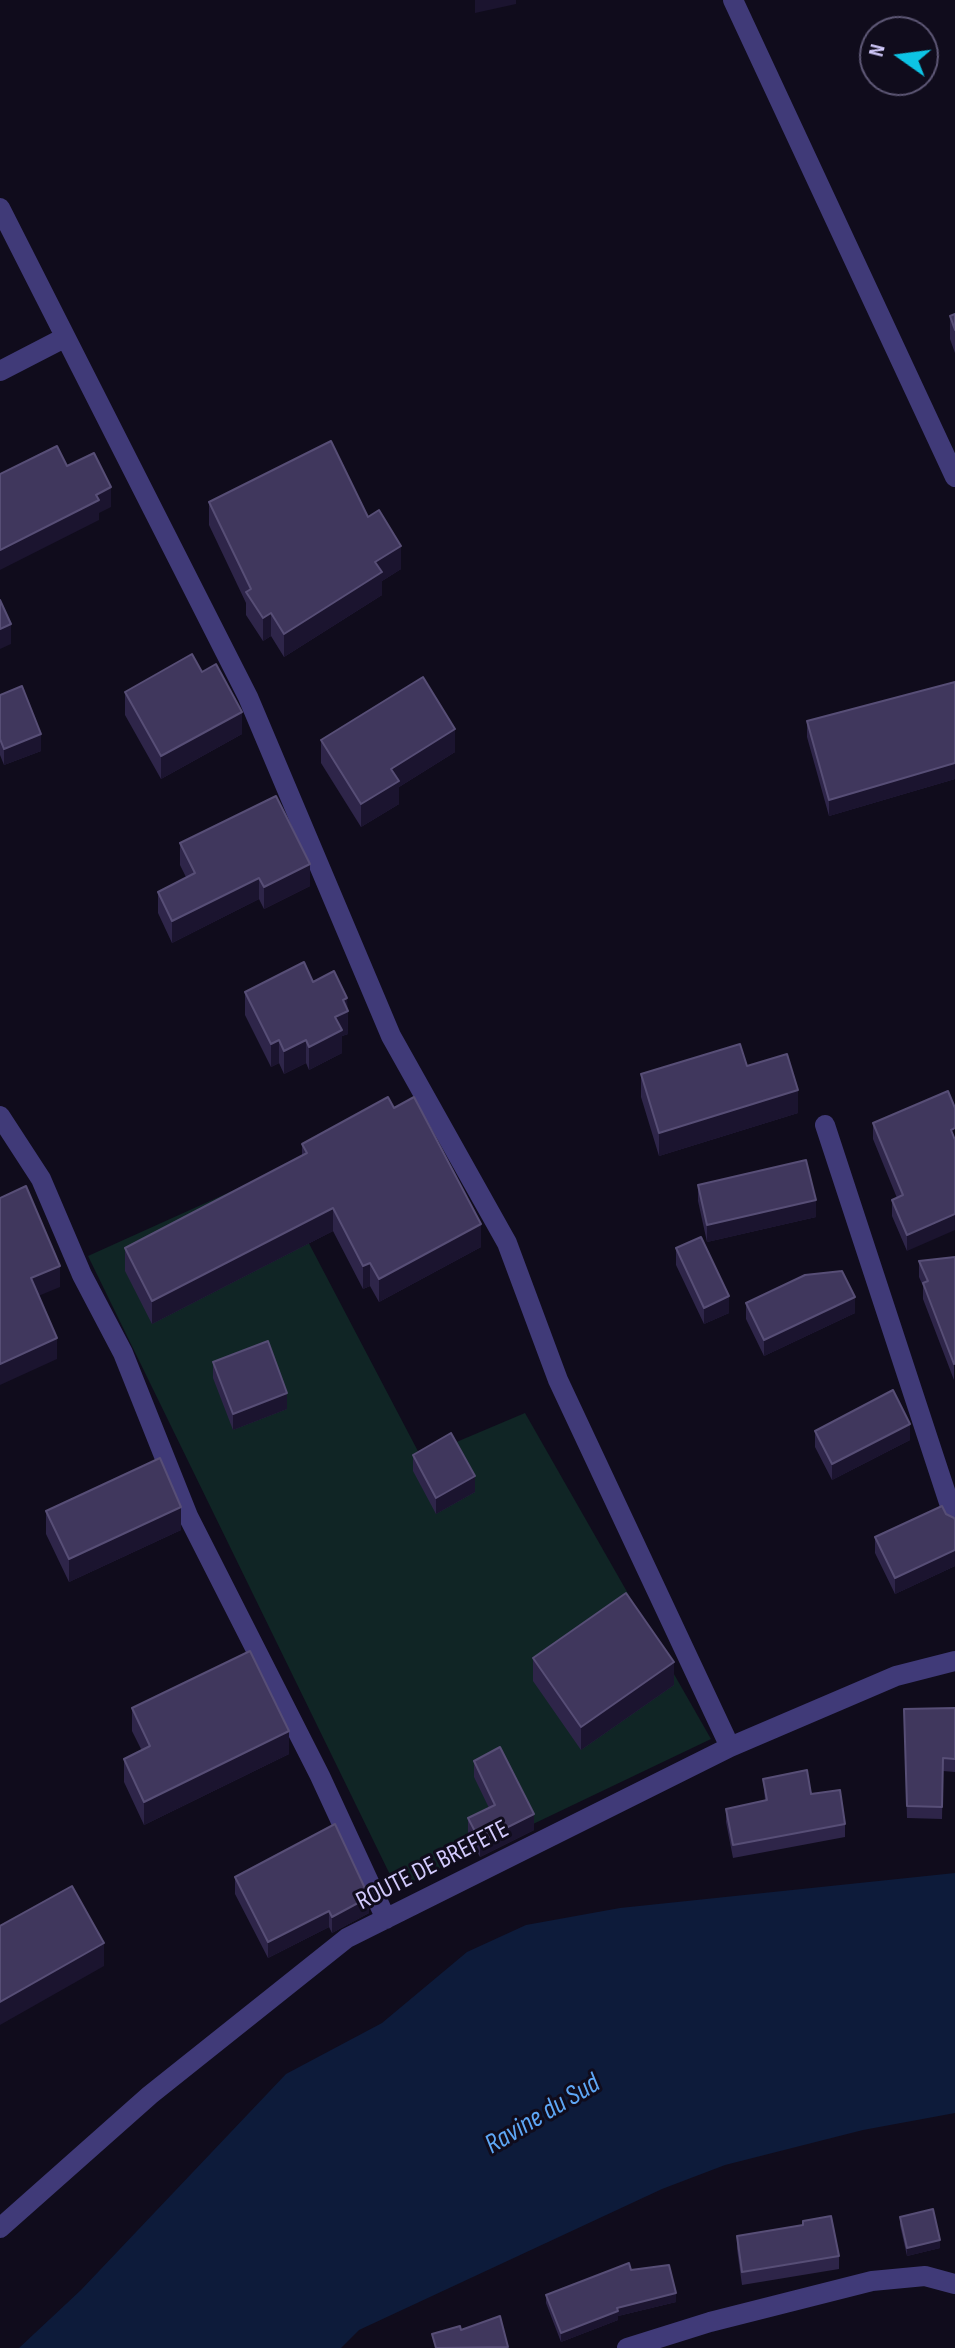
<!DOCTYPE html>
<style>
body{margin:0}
#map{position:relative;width:955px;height:2348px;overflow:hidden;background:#100c1c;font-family:"Sofia Sans Condensed",sans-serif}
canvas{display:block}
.north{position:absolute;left:859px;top:16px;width:80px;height:80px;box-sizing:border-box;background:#100c1c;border:2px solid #5e5876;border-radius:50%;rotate:284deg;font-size:22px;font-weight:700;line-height:32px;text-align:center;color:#d2cafc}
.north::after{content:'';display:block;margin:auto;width:28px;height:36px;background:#0dc4e5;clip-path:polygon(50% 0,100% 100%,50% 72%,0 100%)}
</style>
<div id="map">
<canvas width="955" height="2348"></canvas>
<div class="north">N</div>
</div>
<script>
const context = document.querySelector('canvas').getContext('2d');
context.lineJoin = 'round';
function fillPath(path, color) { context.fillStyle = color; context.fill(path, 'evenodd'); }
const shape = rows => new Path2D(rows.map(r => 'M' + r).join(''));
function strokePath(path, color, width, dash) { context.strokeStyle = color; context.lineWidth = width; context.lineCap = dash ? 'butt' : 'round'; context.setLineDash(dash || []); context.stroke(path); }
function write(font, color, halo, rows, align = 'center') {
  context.font = font + ' "Sofia Sans Condensed",sans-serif'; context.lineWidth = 6; context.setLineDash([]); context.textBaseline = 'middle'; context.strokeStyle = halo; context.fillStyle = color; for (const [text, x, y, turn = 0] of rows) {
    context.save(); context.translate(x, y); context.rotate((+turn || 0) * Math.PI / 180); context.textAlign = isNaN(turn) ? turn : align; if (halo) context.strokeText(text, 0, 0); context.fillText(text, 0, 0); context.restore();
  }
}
fillPath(shape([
 [272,1173,421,1457,525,1413,711,1739,397,1889,88,1256]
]), '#102525');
fillPath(shape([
 [955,1873,955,2113,863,2130,725,2165,662,2189,359,2330,341,2348,19,2348,81,2290,286,2074,382,2023,467,1952,526,1925,620,1908]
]), '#0d1b3a');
strokePath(shape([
 [733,0,955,477],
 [0,208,248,697,391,1036,507,1243,558,1380,730,1747],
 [0,371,64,338],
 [0,1116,41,1179,82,1275,123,1353,188,1516,320,1776,386,1919],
 [825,1125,955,1521],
 [0,2228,150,2095,347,1938,730,1747,896,1676,955,1661],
 [627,2348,710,2322,872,2281,925,2276,955,2284]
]), '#403a78', 20);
fillPath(shape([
 [955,314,955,353,950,339,950,316],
 [209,502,368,517,401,569,382,581,382,595,284,657,271,636,263,641,246,615,246,603,209,525],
 [955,682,955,779,829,816,807,737,807,721],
 [125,692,242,734,161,779,125,715],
 [0,695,41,751,4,765,0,755],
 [321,740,455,752,399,787,399,804,361,827,321,763],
 [180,843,310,886,264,909,259,899,172,943,158,913,158,892,186,877,180,865],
 [313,982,347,998,348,1034,342,1036,342,1053,309,1070,306,1063,284,1074,279,1063,271,1067,245,1015,245,992],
 [747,1066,798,1113,659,1156,641,1097,641,1074],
 [394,1108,481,1247,379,1302,370,1286,363,1289,333,1231,152,1324,125,1271,125,1248,302,1155,302,1144],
 [955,1108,907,1251,892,1216,892,1200,897,1198,873,1139,873,1123],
 [698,1185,816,1217,707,1242,698,1201],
 [676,1248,729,1313,704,1324,676,1265],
 [955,1257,954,1380,923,1299,923,1286,919,1277,919,1261],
 [746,1303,855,1313,764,1356,746,1319],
 [213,1362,287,1409,233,1430,213,1378],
 [815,1431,910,1440,832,1480,815,1447],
 [413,1455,475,1492,436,1514,413,1471],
 [46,1511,181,1530,69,1582,46,1534],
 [946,1514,955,1520,955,1566,895,1594,875,1553,875,1537],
 [533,1658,674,1685,581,1750,533,1681],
 [132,1708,289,1754,144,1825,124,1782,124,1759,142,1751,132,1731],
 [955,1708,955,1772,943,1771,942,1819,907,1818,904,1709],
 [474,1761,534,1830,480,1857,468,1835,468,1818,489,1808,474,1777],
 [763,1779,811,1794,845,1824,845,1837,733,1858,726,1822,726,1809,765,1800],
 [235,1877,369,1913,332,1933,329,1927,268,1958,235,1894],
 [900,2217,940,2248,907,2256,900,2225],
 [803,2225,839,2256,839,2269,742,2285,737,2249,737,2236],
 [631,2270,676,2302,618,2316,618,2320,561,2342,546,2303,546,2295]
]), '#2e2549');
fillPath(shape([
 [475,0,516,0,516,4,475,13],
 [111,487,111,507,99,513,99,520,0,570,0,550],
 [401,546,401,569,382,581,382,595,284,657,284,634,375,562],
 [271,613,271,636,263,641,263,618],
 [11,624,11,644,0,649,0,629],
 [242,712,242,734,161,779,161,756],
 [455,729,455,752,399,787,399,804,361,827,361,804,391,769],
 [41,734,41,751,4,765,4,749],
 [955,763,955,779,829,816,829,800],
 [310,864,310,886,264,909,264,887],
 [259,878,259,899,172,943,172,921],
 [347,998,348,1034,342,1036,342,1053,309,1070,309,1047,335,1017,343,1000],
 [279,1040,279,1063,271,1067,271,1044],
 [306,1040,306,1063,284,1074,284,1051],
 [798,1090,798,1113,659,1156,659,1133],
 [816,1200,816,1217,707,1242,707,1225],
 [333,1208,333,1231,152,1324,152,1301],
 [955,1214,955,1230,907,1251,907,1235],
 [481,1224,481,1247,379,1302,379,1279],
 [370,1263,370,1286,363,1289,363,1266],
 [60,1266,60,1287,31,1299,31,1278],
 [729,1296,729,1313,704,1324,704,1308],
 [855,1297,855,1313,764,1356,764,1340],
 [57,1338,57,1359,0,1385,0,1364],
 [287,1393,287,1409,233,1430,233,1414],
 [910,1424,910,1440,832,1480,832,1464],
 [475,1476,475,1492,436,1514,436,1498],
 [181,1507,181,1530,69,1582,69,1559],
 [955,1550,955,1566,895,1594,895,1578],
 [674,1662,674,1685,581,1750,581,1727],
 [289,1731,289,1754,144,1825,144,1802],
 [534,1814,534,1830,480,1857,480,1841],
 [369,1897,369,1913,332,1933,332,1917],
 [329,1911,329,1927,268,1958,268,1942],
 [104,1943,104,1966,0,2025,0,2002],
 [940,2240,940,2248,907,2256,907,2248],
 [676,2293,676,2302,618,2316,618,2320,561,2342,561,2333,617,2308]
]), '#1b142f');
const building = shape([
 [955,314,955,330,950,316,955,314],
 [331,441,368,517,379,510,401,546,375,562,382,572,284,634,271,613,263,618,246,592,251,589,209,502,331,441],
 [57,446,67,466,94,453,111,487,96,495,99,500,0,550,0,474,57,446],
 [0,600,11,624,0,629,0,600],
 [192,654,202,672,216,664,242,712,161,756,125,692,192,654],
 [423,677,455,729,391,769,399,781,361,804,321,740,423,677],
 [955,682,955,763,829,800,807,721,955,682],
 [22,686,41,734,4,749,0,739,0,695,22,686],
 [276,796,310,864,264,887,259,878,172,921,158,892,195,873,180,843,276,796],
 [304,962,313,982,334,971,347,998,343,1000,348,1011,335,1017,342,1030,309,1047,306,1040,284,1051,279,1040,271,1044,245,992,304,962],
 [740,1044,747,1066,787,1054,798,1090,659,1133,641,1074,740,1044],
 [948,1091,955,1108,955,1128,951,1130,955,1140,955,1214,907,1235,892,1200,903,1195,873,1123,948,1091],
 [388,1097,394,1108,414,1097,481,1224,379,1279,370,1263,363,1266,333,1208,152,1301,125,1248,307,1153,302,1144,388,1097],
 [806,1160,816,1200,707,1225,698,1185,806,1160],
 [26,1186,60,1266,31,1278,57,1338,0,1364,0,1198,26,1186],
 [701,1237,729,1296,704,1308,676,1248,701,1237],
 [955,1257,955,1363,954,1364,923,1283,928,1281,919,1261,955,1257],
 [842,1271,855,1297,764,1340,746,1303,805,1275,842,1271],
 [268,1341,287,1393,233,1414,213,1362,268,1341],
 [893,1390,910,1424,832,1464,815,1431,893,1390],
 [451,1433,475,1476,436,1498,413,1455,451,1433],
 [160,1458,181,1507,69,1559,46,1511,160,1458],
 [942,1506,946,1514,954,1518,955,1520,955,1550,895,1578,875,1537,942,1506],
 [626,1593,674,1662,581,1727,533,1658,626,1593],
 [250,1651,289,1731,144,1802,124,1759,150,1746,132,1708,250,1651],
 [955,1708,955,1759,943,1758,942,1807,907,1806,904,1709,955,1708],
 [500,1747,534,1814,480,1841,468,1818,495,1805,474,1761,500,1747],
 [807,1770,811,1794,840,1790,845,1824,733,1845,726,1809,767,1800,763,1779,807,1770],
 [335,1824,369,1897,332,1917,329,1911,268,1942,235,1877,335,1824],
 [72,1886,104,1943,0,2002,0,1926,72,1886],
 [933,2209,940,2240,907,2248,900,2217,933,2209],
 [831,2216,839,2256,742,2272,737,2236,803,2225,803,2221,831,2216],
 [629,2263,631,2270,669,2265,676,2293,617,2308,618,2311,561,2333,546,2295,629,2263],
 [500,2316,508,2347,436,2348,432,2334,460,2326,461,2330,500,2316]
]);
fillPath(building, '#40375d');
strokePath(building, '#574e76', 2);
write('26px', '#d2cafc', '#100c1c', [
 ["ROUTE DE BREFETE",433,1866,-27]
]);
write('italic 28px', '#5ea7f6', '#100c1c', [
 ["Ravine du Sud",543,2115,-31]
]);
</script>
